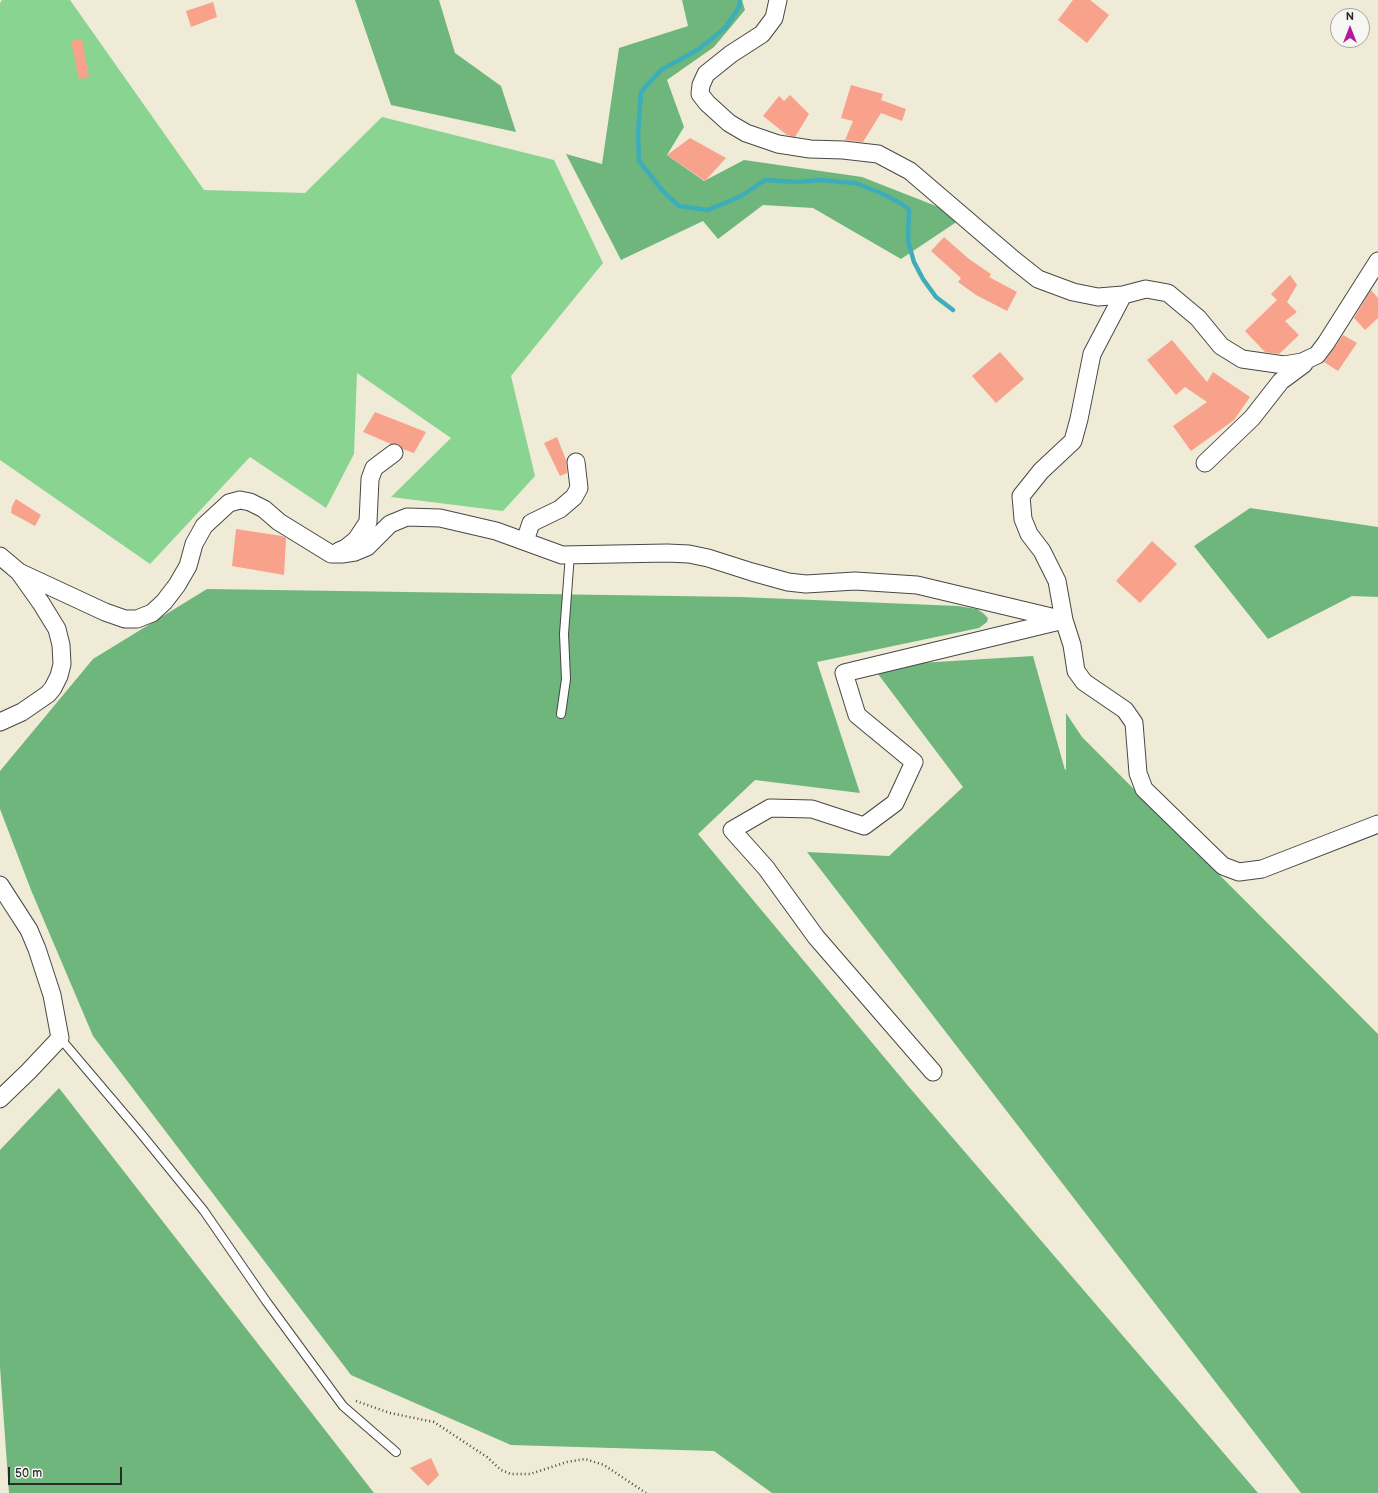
<!DOCTYPE html>
<style>
body{margin:0}
#map{position:relative;width:1378px;height:1493px;overflow:hidden;background:#efebd6;font-family:"Balsamiq Sans",sans-serif}
canvas{display:block}
.north{position:absolute;left:1330px;top:8px;width:40px;height:40px;box-sizing:border-box;background:#f6f6f2;border:1px solid #a5a5a2;border-radius:50%;rotate:0deg;font-size:11px;font-weight:700;line-height:16px;text-align:center;color:#2b2b2b}
.north::after{content:'';display:block;margin:auto;width:14px;height:18px;background:#b5179e;clip-path:polygon(50% 0,100% 100%,50% 72%,0 100%)}
.scale{position:absolute;left:8px;top:1467px;width:114px;height:18px;box-sizing:border-box;border:2px solid #2b2b2b;border-top:0;padding-left:5px;font-size:12px;line-height:14px;white-space:nowrap;color:#2b2b2b;-webkit-text-stroke:3px #f6f6f2;paint-order:stroke}
</style>
<div id="map">
<canvas width="1378" height="1493"></canvas>
<div class="north">N</div>
<div class="scale">50 m</div>
</div>
<script>
const context = document.querySelector('canvas').getContext('2d');
context.lineJoin = 'round';
function fillPath(path, color) { context.fillStyle = color; context.fill(path, 'evenodd'); }
const shape = rows => new Path2D(rows.map(r => 'M' + r).join(''));
function strokePath(path, color, width, dash) { context.strokeStyle = color; context.lineWidth = width; context.lineCap = dash ? 'butt' : 'round'; context.setLineDash(dash || []); context.stroke(path); }
fillPath(shape([
 [2,0,70,0,204,190,305,193,382,117,554,160,603,263,511,376,535,476,503,511,391,497,451,438,357,373,354,454,326,508,250,457,150,564,0,460,0,3]
]), '#89d491');
fillPath(shape([
 [355,0,439,0,455,53,501,86,516,132,391,105],
 [682,0,742,0,745,10,714,47,667,80,684,127,667,155,704,181,744,160,862,177,964,217,901,259,813,208,763,205,718,239,703,221,621,260,566,154,602,164,619,48,688,26],
 [1250,508,1378,527,1378,597,1352,596,1268,639,1194,546],
 [207,589,741,597,958,606,977,609,983,613,988,618,987,622,979,628,817,662,860,793,755,780,698,834,909,1087,1258,1493,772,1493,714,1451,511,1445,351,1375,93,1036,31,890,0,809,0,771,93,659],
 [1033,656,1065,770,1066,769,1066,713,1082,737,1378,1034,1378,1493,1301,1493,807,852,889,856,963,787,872,666],
 [59,1088,374,1493,9,1493,0,1367,0,1150]
]), '#6eb67b');
strokePath(shape([
 [740,0,739,7,726,27,699,49,661,70,641,92,638,135,639,161,662,190,679,206,708,210,741,196,765,180,798,182,820,180,855,183,881,193,900,203,909,209,908,241,914,262,923,279,936,297,953,310]
]), '#3eadba', 4.5);
fillPath(shape([
 [1073,0,1090,0,1109,15,1087,43,1058,20],
 [213,2,217,17,191,27,186,11],
 [82,39,89,77,79,79,71,41],
 [851,85,883,94,881,100,906,109,902,121,881,113,863,142,845,140,853,121,841,118],
 [790,95,809,114,795,137,787,135,763,116,779,96,784,101],
 [690,138,726,158,705,181,667,155],
 [944,237,969,259,991,274,989,277,1017,292,1007,311,976,295,958,282,961,278,931,251],
 [1290,275,1297,285,1287,302,1297,312,1285,321,1299,335,1279,354,1265,352,1245,331,1277,300,1271,294],
 [1371,290,1378,298,1378,318,1365,330,1354,318],
 [1343,335,1357,343,1338,371,1324,362],
 [1172,340,1207,382,1213,372,1250,397,1234,420,1191,451,1173,426,1207,402,1185,387,1176,395,1147,360],
 [1000,352,1024,379,996,403,972,376],
 [375,412,426,432,414,453,403,449,398,444,391,444,363,432],
 [557,437,566,460,567,473,560,476,544,443],
 [16,499,41,515,35,526,11,513,12,506],
 [236,529,282,536,286,538,284,575,232,566],
 [1152,541,1177,564,1140,603,1116,581],
 [431,1458,439,1475,428,1486,410,1468]
]), '#f8a28c');
const service = shape([
 [561,714,566,679,564,634,570,554],
 [60,1038,138,1130,204,1211,266,1301,343,1406,396,1452]
]);
const minor = shape([
 [778,0,774,18,762,34,731,54,706,74,701,85,700,94,707,103,729,123,746,133,778,144,810,149,843,150,878,154,910,171,1014,260,1038,279,1073,292,1098,297,1123,295,1146,289,1168,293,1198,318,1221,346,1242,359,1284,365,1302,362,1317,355,1326,343,1378,261],
 [1205,463,1252,418,1281,381,1304,364],
 [525,541,531,523,560,509,574,497,579,488,576,462],
 [339,551,346,548,356,540,368,522,370,479,374,468,394,453],
 [0,556,19,572,41,603,57,629,61,645,62,664,59,676,53,688,48,694,22,712,0,722],
 [19,572,105,612,125,619,137,619,152,613,164,602,177,585,188,566,194,544,204,526,229,503,240,500,250,502,264,509,279,522,331,554,342,554,355,552,367,547,390,524,407,517,440,518,496,531,562,555,667,553,689,554,708,558,752,572,788,582,806,584,855,581,917,585,1064,620,1072,645,1076,671,1084,682,1125,710,1134,723,1138,773,1144,789,1223,866,1239,872,1262,869,1378,824],
 [0,885,29,930,37,949,52,995,60,1038,29,1071,0,1099],
 [933,1072,816,937,766,868,732,830,770,808,812,809,864,826,895,803,914,762,857,715,844,673,1064,620,1057,581,1042,551,1029,534,1023,519,1021,496,1041,471,1073,441,1079,419,1092,354,1123,295]
]);
strokePath(service, '#484845', 10);
strokePath(minor, '#484845', 19);
strokePath(shape([
 [356,1401,390,1413,434,1422,487,1457,501,1470,511,1474,530,1474,567,1462,585,1459,604,1465,646,1493]
]), '#484845', 2.5, [1, 3]);
strokePath(service, '#fff', 8);
strokePath(minor, '#fff', 17);
</script>
